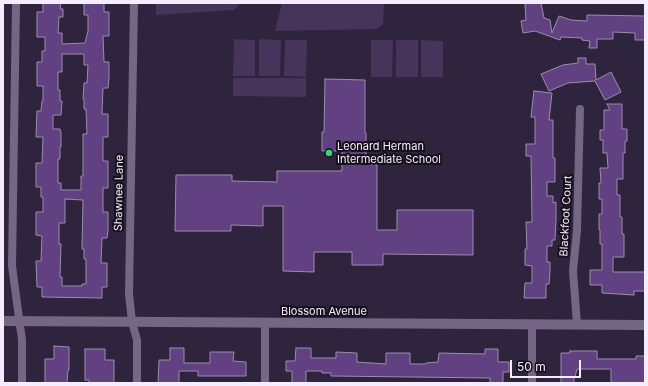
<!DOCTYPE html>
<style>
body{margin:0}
#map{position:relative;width:648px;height:386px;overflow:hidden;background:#2f243d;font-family:Inter,sans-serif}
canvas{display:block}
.frame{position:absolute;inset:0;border:4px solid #f4edfe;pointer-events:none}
.scale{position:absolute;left:510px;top:360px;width:71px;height:18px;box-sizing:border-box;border:2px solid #f4edfe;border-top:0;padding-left:5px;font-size:12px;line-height:14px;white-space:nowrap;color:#f4edfe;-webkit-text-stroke:3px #15101b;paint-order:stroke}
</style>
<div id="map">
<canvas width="648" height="386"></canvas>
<div class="frame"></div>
<div class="scale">50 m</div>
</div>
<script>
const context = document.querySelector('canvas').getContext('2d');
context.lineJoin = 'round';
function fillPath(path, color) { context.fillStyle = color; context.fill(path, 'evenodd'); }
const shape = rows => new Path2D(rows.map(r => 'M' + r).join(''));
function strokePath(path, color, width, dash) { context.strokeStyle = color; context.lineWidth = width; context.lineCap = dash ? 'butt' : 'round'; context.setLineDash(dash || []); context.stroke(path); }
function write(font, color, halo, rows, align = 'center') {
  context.font = font + ' Inter,sans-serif'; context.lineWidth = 4; context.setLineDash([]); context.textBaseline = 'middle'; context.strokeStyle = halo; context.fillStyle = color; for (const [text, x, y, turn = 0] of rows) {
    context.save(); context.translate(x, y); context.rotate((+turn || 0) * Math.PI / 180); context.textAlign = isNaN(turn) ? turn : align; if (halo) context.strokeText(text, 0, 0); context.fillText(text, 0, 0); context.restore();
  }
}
fillPath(shape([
 [156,3,240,3,234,10,156,15],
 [282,3,384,3,383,24,377,29,275,31],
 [234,39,255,40,255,76,233,76],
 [259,39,281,40,280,76,259,76],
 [285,40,307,40,306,77,284,76],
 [371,40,393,40,392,77,371,77],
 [396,40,418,40,418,77,396,77],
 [421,40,443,41,443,77,421,77],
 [233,78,306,78,306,97,233,96]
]), '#46345a');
const building = shape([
 [43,3,61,3,60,9,63,9,63,17,59,17,58,33,62,33,62,44,85,43,88,31,88,15,84,15,84,3,104,3,104,12,109,12,109,36,103,36,104,62,109,62,109,77,108,88,103,88,102,114,108,114,108,137,103,137,103,161,108,161,108,188,103,188,103,212,108,212,108,230,107,238,102,238,101,263,107,263,107,287,102,287,102,298,42,297,42,287,37,287,36,261,41,261,42,236,36,235,36,212,43,212,43,197,41,197,41,187,36,187,36,163,42,163,43,137,36,137,37,111,41,111,42,101,43,101,43,86,37,86,37,62,42,62,42,51,45,51,45,37,37,37,37,12,43,12,43,3],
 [62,54,84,54,84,65,88,65,87,83,84,83,83,99,84,99,84,109,86,109,87,134,83,134,83,176,81,176,81,190,61,190,61,183,58,183,58,159,60,159,60,147,61,147,61,133,60,129,53,129,53,115,61,115,62,101,60,101,60,90,58,90,58,72,62,72,62,54],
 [65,199,83,200,82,249,84,249,84,259,86,259,86,284,82,284,82,286,62,286,62,277,60,277,61,244,59,244,59,223,65,223,65,199],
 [529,3,541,3,544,18,550,20,552,33,559,16,571,20,587,21,587,15,645,16,645,40,635,40,635,33,613,32,613,39,597,39,597,48,589,48,590,41,582,40,582,38,561,37,560,40,535,31,523,33,521,21,526,20,525,4,529,3],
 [578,58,586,58,586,64,595,64,596,80,611,72,621,92,605,100,595,81,568,83,549,91,541,74,563,65,578,63,578,58],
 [325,79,365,80,365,133,366,133,366,164,377,165,377,230,397,230,397,210,473,210,473,255,383,254,383,265,352,265,352,252,314,252,314,272,283,271,283,206,263,206,263,226,231,225,231,231,175,231,176,175,232,175,232,181,277,182,277,171,342,171,342,151,322,151,322,132,324,132,325,79],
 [534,91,552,93,549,120,553,120,553,158,555,158,555,182,547,182,547,196,553,196,553,203,556,202,556,219,555,240,552,240,552,246,547,246,547,262,550,262,550,272,549,284,546,284,546,298,524,298,525,283,532,283,532,266,525,265,525,249,527,249,526,222,532,222,531,156,526,156,526,144,535,144,535,117,531,117,534,91],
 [607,104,622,104,622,129,627,129,627,141,625,141,625,153,623,153,623,179,617,179,617,195,620,195,620,217,622,217,622,234,624,234,624,257,613,257,613,272,645,272,645,291,634,291,634,295,602,293,602,285,590,285,590,270,602,270,602,244,600,244,600,230,599,230,599,214,602,214,602,199,599,199,599,183,601,183,600,168,608,168,607,153,603,153,603,140,600,140,600,130,604,130,604,110,610,110,607,104],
 [54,346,69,347,69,370,68,370,67,383,45,383,45,359,54,359,54,346],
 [170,348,184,348,184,363,210,363,210,352,234,352,233,361,246,362,246,376,198,376,198,371,179,371,179,383,158,383,159,360,170,360,170,348],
 [296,348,311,348,311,358,336,358,336,352,357,353,357,362,386,364,386,353,410,353,410,364,425,364,426,363,438,362,439,353,485,354,485,349,498,349,498,362,509,362,509,372,503,372,503,383,490,383,490,378,331,376,331,373,322,373,322,371,306,371,306,383,292,383,292,371,286,371,286,361,295,361,296,348],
 [85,349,105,349,105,360,114,360,114,383,89,383,89,380,85,380,85,349],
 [570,351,597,351,597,359,636,359,636,356,645,356,645,383,611,383,611,369,577,369,575,377,574,377,574,383,561,383,561,353,570,353,570,351]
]);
fillPath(building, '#614182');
strokePath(building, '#9b8dac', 1);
strokePath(shape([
 [16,3,12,266,22,340,22,383],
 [134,3,129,294,132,322,137,340,137,383],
 [577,324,573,271,577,230,580,109],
 [532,325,532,383],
 [265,383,265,324]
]), '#746684', 8);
strokePath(shape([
 [3,321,645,325]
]), '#746684', 10);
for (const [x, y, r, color] of [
 [329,153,4,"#30d883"]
]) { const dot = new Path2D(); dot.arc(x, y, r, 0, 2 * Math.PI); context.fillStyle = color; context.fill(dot); strokePath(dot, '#15101b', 1.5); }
write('11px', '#f4edfe', '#15101b', [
 ["Leonard Herman",337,147],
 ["Intermediate School",337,160]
], 'left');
write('11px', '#f4edfe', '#15101b', [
 ["Shawnee Lane",119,193,-89],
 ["Blackfoot Court",566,216,-87],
 ["Blossom Avenue",324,312]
]);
</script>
